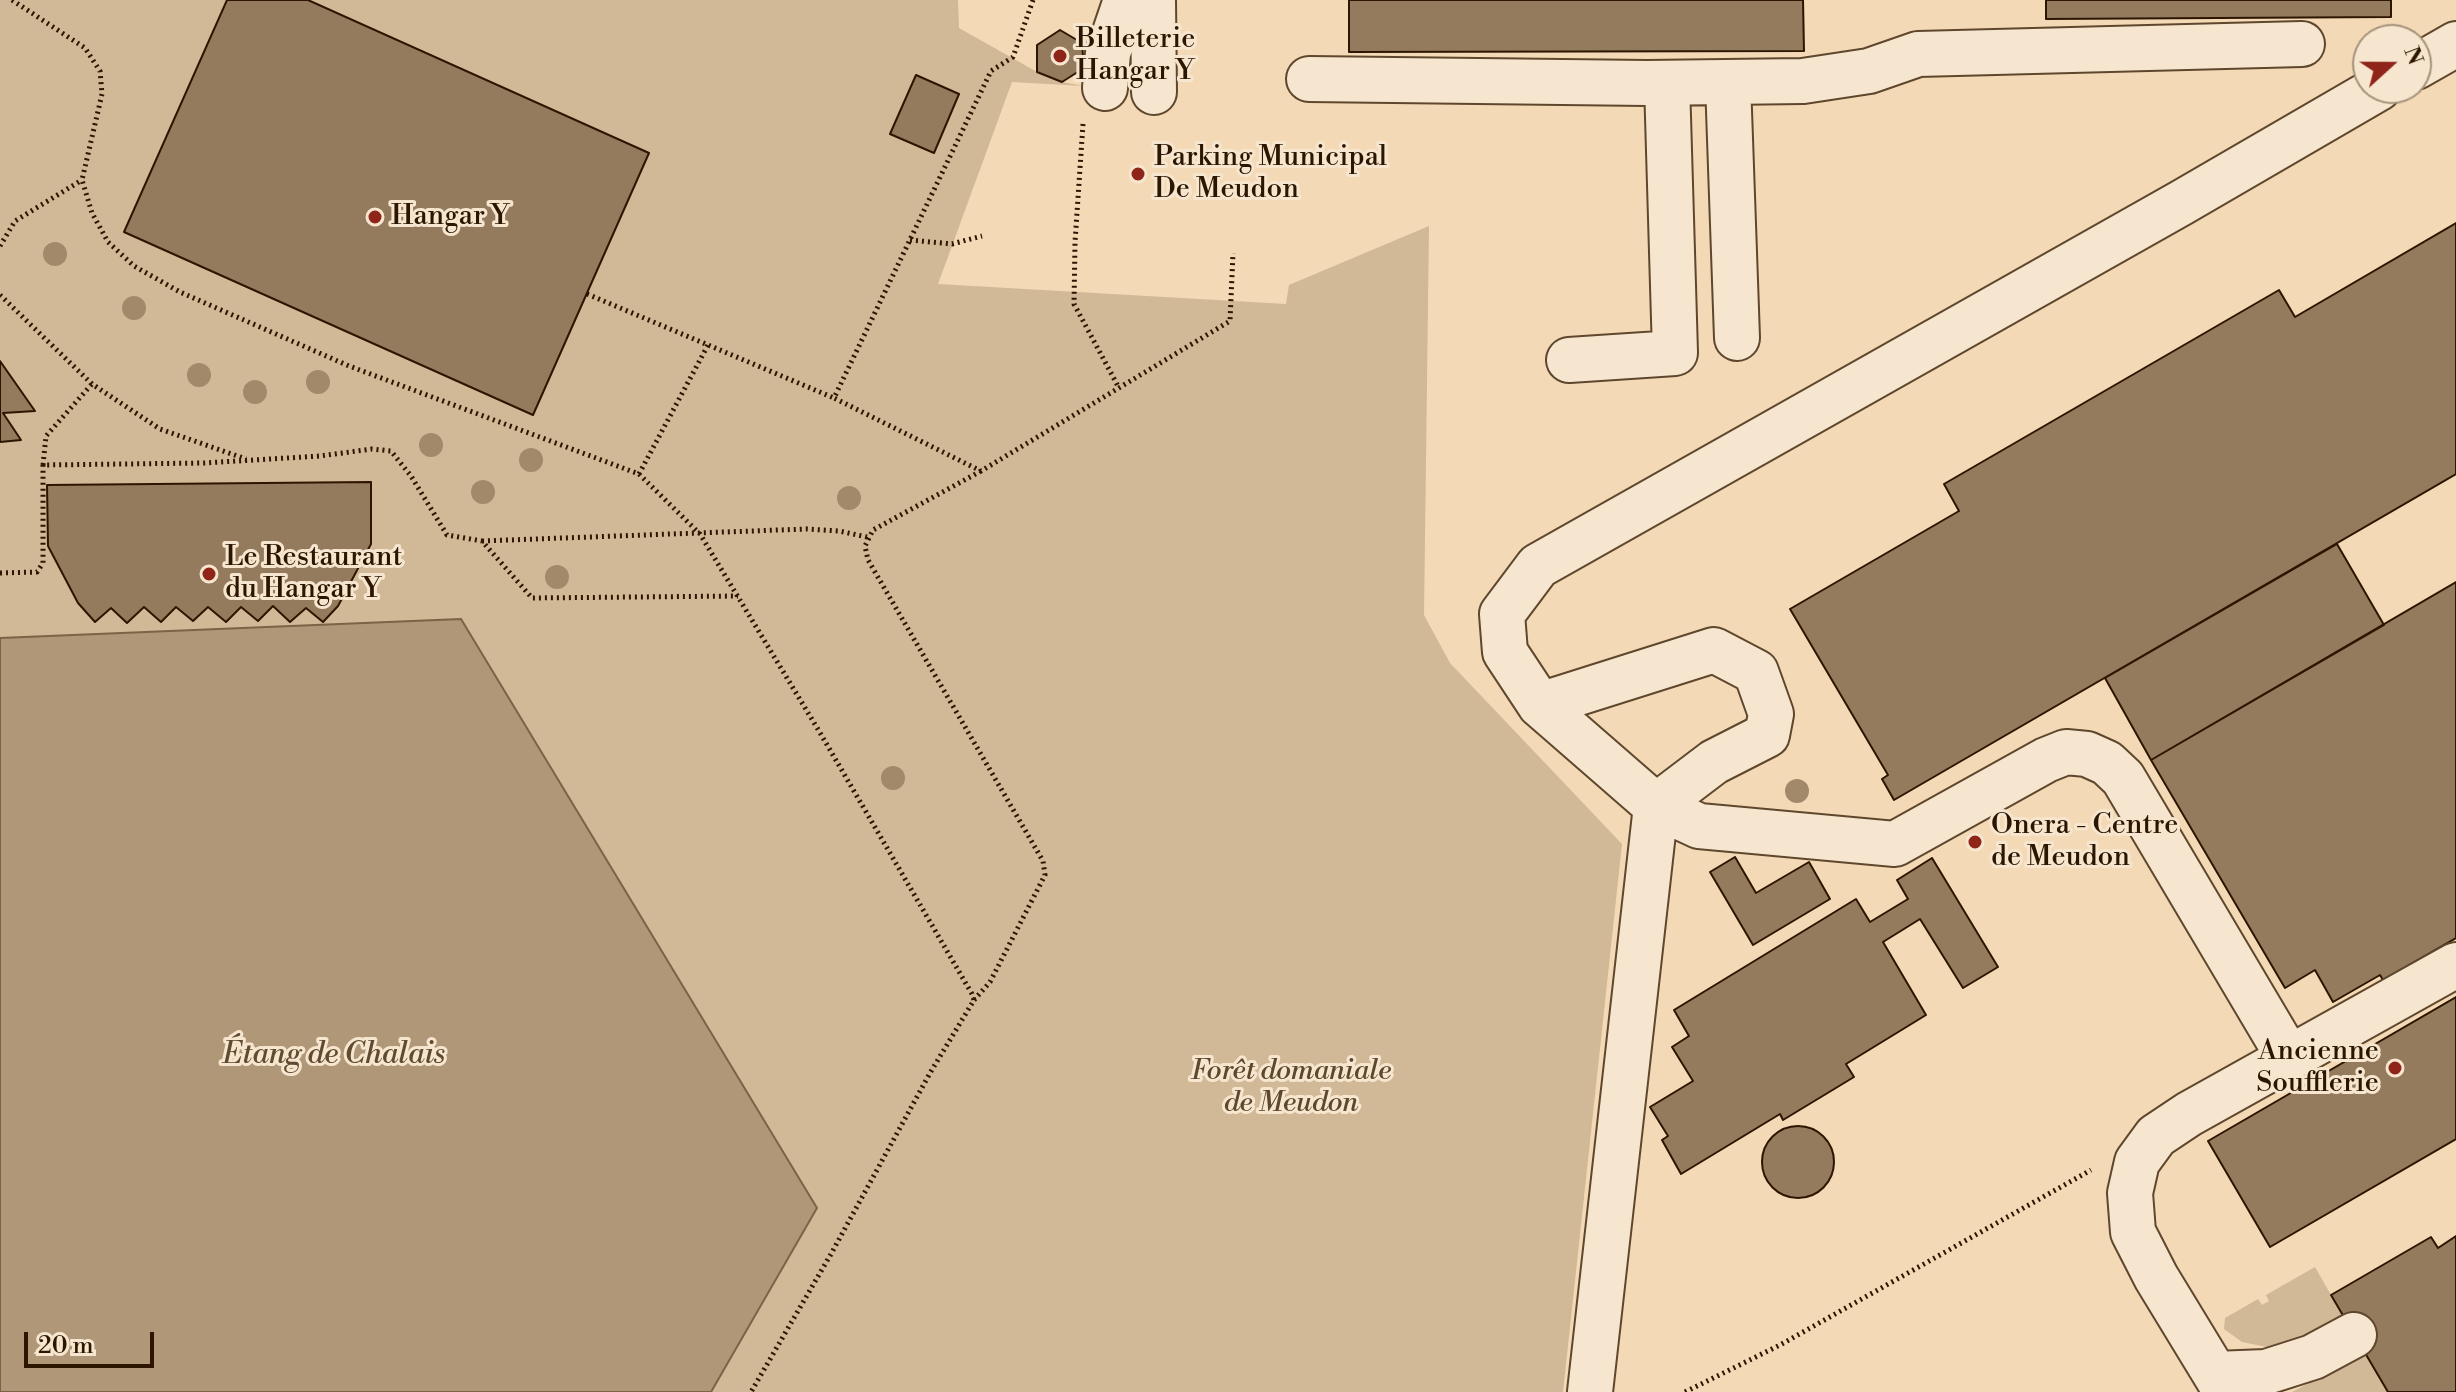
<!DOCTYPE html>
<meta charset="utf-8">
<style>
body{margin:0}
#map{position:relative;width:2456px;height:1392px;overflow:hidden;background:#f3d9b5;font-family:"Libre Bodoni",serif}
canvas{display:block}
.north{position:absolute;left:2352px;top:24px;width:80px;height:80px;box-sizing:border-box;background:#f7e6cf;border:2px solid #a6937c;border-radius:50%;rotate:69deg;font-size:22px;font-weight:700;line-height:32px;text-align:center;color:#2d1600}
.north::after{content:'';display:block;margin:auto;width:28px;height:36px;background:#8f2418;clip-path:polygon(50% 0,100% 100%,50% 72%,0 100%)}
.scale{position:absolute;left:24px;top:1332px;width:130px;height:36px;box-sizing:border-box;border:4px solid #2d1600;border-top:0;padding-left:10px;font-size:24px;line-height:28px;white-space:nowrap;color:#2d1600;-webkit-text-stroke:6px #f7e6cf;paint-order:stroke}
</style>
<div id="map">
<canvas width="2456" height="1392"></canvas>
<div class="north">N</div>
<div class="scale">20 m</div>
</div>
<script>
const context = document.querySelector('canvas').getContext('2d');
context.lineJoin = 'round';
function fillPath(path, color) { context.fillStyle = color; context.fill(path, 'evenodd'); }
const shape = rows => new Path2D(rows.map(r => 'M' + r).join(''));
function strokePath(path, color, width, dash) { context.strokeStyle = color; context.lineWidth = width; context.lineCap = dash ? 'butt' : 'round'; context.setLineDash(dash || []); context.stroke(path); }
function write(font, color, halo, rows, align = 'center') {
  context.font = font + ' "Libre Bodoni",serif'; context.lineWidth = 6; context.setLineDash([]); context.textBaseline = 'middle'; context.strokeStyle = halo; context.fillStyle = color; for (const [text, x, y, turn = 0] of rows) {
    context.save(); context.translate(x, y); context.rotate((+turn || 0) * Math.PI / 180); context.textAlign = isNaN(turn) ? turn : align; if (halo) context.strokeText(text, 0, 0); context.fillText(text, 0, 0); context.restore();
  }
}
fillPath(shape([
 [0,0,958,0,959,28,1037,72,1062,82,1084,86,1012,82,938,284,1286,304,1289,285,1429,226,1424,615,1450,663,1622,844,1563,1392,711,1392,816,1208,461,619,0,638],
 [2315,1267,2343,1316,2296,1342,2272,1348,2242,1342,2224,1329,2225,1318,2258,1299,2262,1305,2269,1301,2266,1295],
 [2365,1353,2388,1392,2292,1392]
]), '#d1b896');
const water = shape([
 [461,619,817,1208,711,1392,0,1392,0,638,461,619]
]);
fillPath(water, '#b09777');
strokePath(water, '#7c6347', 2);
const building = shape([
 [227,0,308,0,649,153,533,415,124,232,227,0],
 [1349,0,1803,0,1804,51,1349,52,1349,0],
 [2046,0,2391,0,2391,17,2046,19,2046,0],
 [1060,30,1082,43,1084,68,1062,82,1037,72,1037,45,1060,30],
 [916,75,959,94,934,153,890,134,916,75],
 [2456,223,2456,474,1894,800,1882,779,1888,775,1790,609,1959,511,1944,484,2279,290,2295,317,2456,223],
 [0,361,35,411,3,413,21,440,0,442,0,361],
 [371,482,371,544,338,606,323,622,306,608,290,622,273,606,258,621,241,607,226,622,208,607,193,621,176,607,161,622,144,607,127,623,111,608,95,622,78,603,48,546,47,485,371,482],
 [2337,544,2384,625,2151,760,2105,678,2337,544],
 [2456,582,2456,938,2383,980,2380,975,2333,1002,2315,970,2285,988,2151,760,2456,582],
 [1735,857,1756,893,1809,862,1830,899,1753,945,1710,872,1735,857],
 [1932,858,1998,967,1963,988,1920,919,1883,942,1926,1015,1846,1064,1854,1077,1783,1120,1780,1114,1681,1174,1662,1140,1668,1136,1650,1107,1693,1081,1672,1047,1689,1036,1674,1010,1856,899,1870,922,1908,899,1897,880,1932,858],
 [2456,997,2456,1139,2270,1247,2208,1141,2456,997],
 '1762 1162a36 36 0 1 1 72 0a36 36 0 1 1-72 0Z',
 [2456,1236,2456,1392,2388,1392,2331,1295,2431,1237,2438,1248,2456,1236]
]);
fillPath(building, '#947b5e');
strokePath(building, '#2d1600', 2);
const minor = shape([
 [1153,0,1154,92],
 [2416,67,2456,44],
 [1309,79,1647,83,1803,81,1869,71,1918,54,2302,44],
 [1728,82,1737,338],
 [1105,88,1108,53,1126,0],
 [1569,360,1675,353,1667,83],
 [1540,705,1714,650,1756,672,1771,714,1767,735,1714,762,1656,806,1540,705,1505,652,1502,614,1538,566,2181,203,2379,88],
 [2215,1374,2266,1372,2313,1357,2354,1335],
 [1590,1392,1656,806,1699,826,1895,844,2046,760,2066,752,2087,754,2107,763,2123,778,2289,1058],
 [2226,1392,2156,1277,2133,1232,2130,1193,2137,1162,2156,1136,2189,1114,2456,965]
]);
strokePath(minor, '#5e472d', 48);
strokePath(shape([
 [12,0,85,48,100,71,102,94,82,180,92,213,108,242,134,266,180,292,349,366,639,474,700,534,819,731,972,994,974,1000,930,1073,831,1254,751,1392],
 [1033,0,1013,57,991,71,834,398,981,471,1230,321,1233,253],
 [1083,124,1075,242,1074,304,1119,388],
 [910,240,952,244,982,236],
 [0,246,15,221,82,180],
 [587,294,834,398],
 [0,295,92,384,160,429,246,459],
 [43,465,46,436,92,384],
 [639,474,708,345],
 [482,541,806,529,839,531,867,537],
 [0,573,37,572,43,563,43,465,204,463,320,456,372,449,391,451,411,476,447,535,482,541,532,598,738,596],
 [974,1000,990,982,1045,875,1043,861,868,560,865,546,873,530,981,471],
 [1685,1392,1780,1345,2091,1170]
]), '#2d1600', 5, [2, 4]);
strokePath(minor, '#f7e6cf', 44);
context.fillStyle = '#a1896a';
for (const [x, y] of [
 [55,254],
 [134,308],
 [199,375],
 [318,382],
 [255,392],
 [431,445],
 [531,460],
 [483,492],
 [849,498],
 [557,577],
 [893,778],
 [1797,791]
]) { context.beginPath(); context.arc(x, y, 12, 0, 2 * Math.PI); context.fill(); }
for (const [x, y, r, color] of [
 [1060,56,8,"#8f2418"],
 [1138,174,8,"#8f2418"],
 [375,217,8,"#8f2418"],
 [209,574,8,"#8f2418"],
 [1975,842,8,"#8f2418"],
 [2395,1068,8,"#8f2418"]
]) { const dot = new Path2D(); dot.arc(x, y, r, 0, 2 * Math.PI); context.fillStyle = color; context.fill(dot); strokePath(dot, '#f7e6cf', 3); }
write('28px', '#2d1600', '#f7e6cf', [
 ["Billeterie",1076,40],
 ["Hangar Y",1076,72],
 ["Parking Municipal",1154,158],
 ["De Meudon",1154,190],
 ["Hangar Y",391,217],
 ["Le Restaurant",225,558],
 ["du Hangar Y",225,590],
 ["Onera - Centre",1991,826],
 ["de Meudon",1991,858],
 ["Ancienne",2379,1052,"right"],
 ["Soufflerie",2379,1084,"right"]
], 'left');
write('italic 28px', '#5e472d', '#f7e6cf', [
 ["Forêt domaniale",1291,1072],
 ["de Meudon",1291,1104]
]);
write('italic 30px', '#614a30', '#f7e6cf', [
 ["Étang de Chalais",334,1056]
]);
</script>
